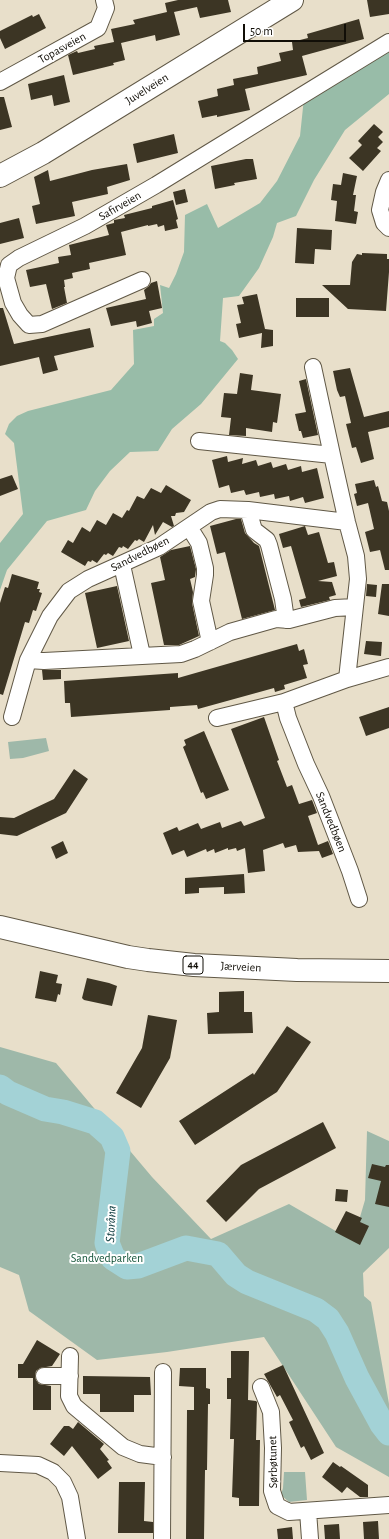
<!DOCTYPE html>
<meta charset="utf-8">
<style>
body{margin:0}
#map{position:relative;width:389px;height:1539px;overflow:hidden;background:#e8dfca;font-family:"Alegreya Sans",sans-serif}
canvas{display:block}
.scale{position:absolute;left:243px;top:24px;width:103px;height:18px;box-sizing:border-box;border:2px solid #110e07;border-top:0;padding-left:5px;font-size:12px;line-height:14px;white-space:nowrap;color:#110e07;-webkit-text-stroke:3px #fff;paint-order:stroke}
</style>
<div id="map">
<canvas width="389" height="1539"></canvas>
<div class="scale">50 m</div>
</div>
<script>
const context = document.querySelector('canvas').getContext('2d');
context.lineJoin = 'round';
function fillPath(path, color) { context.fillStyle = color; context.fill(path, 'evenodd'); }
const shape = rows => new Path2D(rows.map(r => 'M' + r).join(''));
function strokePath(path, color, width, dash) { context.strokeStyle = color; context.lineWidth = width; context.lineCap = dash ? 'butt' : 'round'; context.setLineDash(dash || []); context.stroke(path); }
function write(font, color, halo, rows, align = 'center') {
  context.font = font + ' "Alegreya Sans",sans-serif'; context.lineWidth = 4; context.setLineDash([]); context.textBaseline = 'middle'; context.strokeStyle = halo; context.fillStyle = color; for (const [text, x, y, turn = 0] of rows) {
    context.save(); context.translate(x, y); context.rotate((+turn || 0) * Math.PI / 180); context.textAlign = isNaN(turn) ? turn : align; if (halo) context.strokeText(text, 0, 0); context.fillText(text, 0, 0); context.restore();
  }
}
fillPath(shape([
 [46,738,49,751,23,758,10,759,8,742],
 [0,1047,56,1063,152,1177,211,1239,289,1204,353,1241,365,1200,367,1131,389,1141,389,1248,363,1273,364,1296,371,1302,389,1404,389,1477,336,1447,264,1337,167,1352,97,1360,29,1311,19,1275,0,1267],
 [284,1472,305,1472,307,1500,289,1502,281,1495,283,1488]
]), '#9eb8a9');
fillPath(shape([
 [389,43,389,94,345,130,314,180,296,216,277,223,273,237,259,268,239,296,223,298,220,341,225,343,232,350,238,359,201,404,172,429,158,451,130,452,110,471,95,491,86,510,47,521,7,570,0,590,0,543,23,514,14,443,5,434,9,424,17,416,28,411,111,390,134,364,133,330,154,326,154,319,163,313,160,285,169,288,176,274,184,252,185,215,207,204,218,228,260,203,277,181,300,136,304,98]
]), '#98bca8');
strokePath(shape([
 [0,1087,8,1093,45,1109,63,1112,95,1122,112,1137,118,1151,107,1243,113,1258,127,1267,138,1266,186,1248,218,1254,236,1275,247,1282,316,1310,328,1319,337,1333,357,1378,382,1424,389,1433]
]), '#a3d2d6', 25);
fillPath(shape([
 [178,0,228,0,231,12,200,18,197,7,174,12,180,35,156,41,155,35,121,43,125,60,113,63,114,65,73,75,68,55,77,51,78,53,95,49,94,46,114,42,111,29,135,24,133,20,167,12,165,3],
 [367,0,389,0,389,14,370,17],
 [39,14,46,28,5,49,0,38,0,31,32,15,33,17],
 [359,19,364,39,302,56,307,75,245,89,250,110,217,117,217,115,202,118,198,101,218,96,217,89,234,85,233,79,258,74,257,67,281,61,279,53,293,50,292,42,308,38,307,34],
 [64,75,70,102,54,106,52,95,31,100,28,84],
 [0,97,4,97,12,127,0,130],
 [374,124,383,132,378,137,383,142,377,148,381,151,363,171,349,158,362,145,358,141],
 [174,134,178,153,137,163,133,144],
 [246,159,253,159,257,179,234,183,235,185,215,189,211,166],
 [127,164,130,180,107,187,108,194,72,202,75,216,36,224,32,206,40,204,34,177,48,170,50,181,92,170],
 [343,173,357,176,353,195,356,195,354,211,358,212,356,224,335,221,337,201,331,200,333,184,341,185],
 [185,189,188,202,176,205,173,192],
 [173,200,178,219,176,220,178,228,165,231,164,225,158,227,157,224,148,226,148,225,121,232,126,255,89,263,90,269,72,273,73,278,64,280,65,287,64,287,67,303,52,309,46,284,30,287,26,270,59,263,58,257,71,255,69,245,109,235,106,225,114,223,114,220,125,218,124,215,152,208,152,206],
 [19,218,24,238,0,244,0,223],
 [297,228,332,230,331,250,315,249,314,264,295,263],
 [362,253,387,254,387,259,389,259,389,272,386,311,348,309,322,285,350,285,352,262,357,254,362,255],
 [157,281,162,308,149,311,152,323,137,327,136,321,111,326,106,308,146,299,144,290,149,286,151,283],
 [257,294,265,329,273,330,273,346,261,348,262,333,239,338,236,324,241,323,237,305,244,304,242,297],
 [296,298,329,298,329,317,296,317],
 [0,308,3,308,14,344,90,328,94,347,54,356,58,370,43,374,39,357,0,366],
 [350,368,364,417,389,411,389,427,368,432,374,459,361,463,356,447,352,448,346,424,351,423,345,396,340,397,337,390,333,371],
 [240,373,253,375,251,390,281,394,277,423,273,422,272,432,246,428,246,436,229,435,231,418,221,417,224,393,237,394],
 [306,379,318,435,303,438,301,431,299,431,295,414,306,412,299,381],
 [227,456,228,462,243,458,242,464,256,460,258,466,271,462,273,468,286,464,288,470,301,466,302,472,317,468,324,498,305,503,303,497,290,501,289,496,275,499,274,494,260,497,259,492,246,495,244,490,231,493,229,485,219,488,212,460],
 [12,475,18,489,0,496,0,479],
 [374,480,376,487,378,486,382,501,387,502,389,511,389,570,385,570,380,550,370,552,365,532,374,529,368,503,357,506,354,494,357,493,355,484],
 [166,485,191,500,184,512,176,513,175,516,171,516,174,526,172,527,163,522,155,535,153,525,144,542,139,539,137,541,135,540,128,549,123,546,122,548,119,547,113,556,108,553,106,555,104,554,97,563,92,560,91,562,88,561,85,566,61,552,68,540,73,543,82,527,90,532,97,520,106,525,113,513,122,518,127,510,129,511,137,496,144,499,151,488,161,493],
 [236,519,241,519,245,533,254,543,259,546,275,610,242,619,225,552,217,554,210,526],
 [305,526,308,535,319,532,328,563,334,562,337,576,318,581,332,582,336,595,329,597,330,600,301,607,299,600,306,598,291,546,283,548,279,534],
 [190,546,196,569,195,577,190,579,193,592,192,603,199,636,179,645,164,645,151,583,165,580,160,557,171,550],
 [12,574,39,582,37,589,40,589,39,592,42,593,36,611,33,610,29,623,25,622,3,695,0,694,0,603,5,587,8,588],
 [367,584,377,585,376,597,366,596],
 [382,584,389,584,389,616,378,614],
 [117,586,129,641,97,648,85,593],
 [366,641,382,642,381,656,364,654],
 [297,644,299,651,304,649,308,664,303,665,307,678,284,685,285,689,275,692,274,688,198,709,197,705,170,707,170,710,71,717,70,703,65,703,64,681,178,673,178,678],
 [42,670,61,670,61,679,43,680],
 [389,707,389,728,366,736,359,717],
 [264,717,279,760,277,761,287,787,292,785,299,804,312,800,317,813,308,816,318,845,328,841,333,854,322,858,319,851,298,852,296,845,285,848,283,843,263,850,265,871,248,873,245,848,237,851,236,848,228,850,228,848,215,853,214,849,207,852,206,849,187,857,184,850,172,855,163,833,177,827,179,831,198,823,201,829,220,822,222,828,241,821,244,826,265,818,231,729],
 [204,731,229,790,206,799,203,792,201,793,183,747,186,745,184,740],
 [74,769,88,779,66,813,17,836,0,834,0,817,14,818,54,799],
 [63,841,68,853,56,859,51,847],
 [244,874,245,893,224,894,224,887,199,888,199,893,185,894,185,878],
 [40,971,58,975,56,983,62,984,60,995,58,994,56,1002,35,998],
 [87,978,109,983,117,986,112,1006,84,1000,82,998],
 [244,991,244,1012,252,1012,253,1033,208,1034,207,1013,219,1012,219,992],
 [148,1015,177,1020,170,1058,141,1108,116,1093,142,1048],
 [287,1026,311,1042,277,1092,195,1145,179,1121,253,1073,254,1075],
 [323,1122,336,1148,259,1189,226,1222,206,1201,241,1165],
 [372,1164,385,1167,386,1165,389,1165,389,1207,375,1204,381,1181,368,1178],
 [336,1189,348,1190,347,1202,335,1201],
 [346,1211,362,1218,360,1222,369,1226,360,1245,335,1232],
 [37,1340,60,1354,52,1366,40,1368,36,1371,35,1376,36,1380,39,1384,51,1386,51,1410,33,1410,33,1378,18,1378,18,1364,23,1364],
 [231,1351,249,1351,248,1400,256,1401,257,1402,256,1440,260,1440,259,1506,239,1506,239,1498,232,1497,234,1439,230,1439,231,1399,227,1399,227,1378,231,1378],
 [283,1365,324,1453,311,1460,304,1446,301,1448,289,1422,293,1420,280,1395,277,1397,264,1374],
 [180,1368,206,1368,206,1388,210,1389,210,1404,208,1404,207,1470,205,1470,204,1539,186,1539,187,1410,194,1410,194,1387,179,1386],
 [83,1376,150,1377,151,1395,134,1395,134,1412,100,1412,100,1394,83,1394],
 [78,1422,104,1444,100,1449,109,1460,107,1461,112,1468,98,1479,72,1446,64,1456,50,1444,64,1426,69,1426,73,1429],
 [333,1462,340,1467,341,1466,368,1485,368,1497,360,1497,347,1487,342,1493,322,1477],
 [119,1482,145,1482,144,1521,153,1522,153,1533,118,1533],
 [378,1521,379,1539,364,1539,363,1522],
 [339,1524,340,1539,325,1539,324,1525],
 [292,1527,293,1539,278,1539,277,1529]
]), '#3c3524');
const street = shape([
 [0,82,98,28,106,8,104,0],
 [389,180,384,192,380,210,384,223,389,228],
 [142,280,42,324,29,325,20,315,13,303,6,278,9,265,19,258,85,226,156,185,389,42],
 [313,367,332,455],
 [199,441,332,455,347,522,356,556,358,579,347,679],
 [248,510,254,530,267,540,269,545,283,599,286,620],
 [189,527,199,543,205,568,205,575,201,601,210,642],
 [122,565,142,655],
 [28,660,44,661,181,654,195,649,230,632,276,619,289,620,335,608,355,607],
 [284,702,288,718,306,764,321,796,350,871,359,899],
 [12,717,28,660,50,616,69,591,88,579,159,547,211,512,220,509,248,510,347,522],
 [217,718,284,702,347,679,389,667],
 [70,1356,69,1396,74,1406,123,1447,140,1454,163,1457],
 [44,1376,70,1376],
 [261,1387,271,1412,273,1448,272,1491,277,1506,289,1512,389,1505],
 [0,1463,38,1465,53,1472,63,1482,70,1497,77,1539],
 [308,1511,310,1539],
 [162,1539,163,1372]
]);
const secondary = shape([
 [0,176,43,153,292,0]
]);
const primary = shape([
 [0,927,128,957,148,960,194,965,297,970,389,971]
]);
strokePath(street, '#605846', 18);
strokePath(secondary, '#605846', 24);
strokePath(primary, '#605846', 24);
strokePath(street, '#fff', 16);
strokePath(secondary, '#fff', 22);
strokePath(primary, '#fff', 22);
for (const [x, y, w] of [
 [193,965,20]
]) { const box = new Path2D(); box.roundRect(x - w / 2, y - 9, w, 18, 3); context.fillStyle = '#fff'; context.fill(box); strokePath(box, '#110e07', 1); }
write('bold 11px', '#110e07', null, [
 ["44",193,965]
]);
write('12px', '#110e07', '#fff', [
 ["Topasveien",62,48,-29],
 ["Juvelveien",147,89,-32],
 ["Safirveien",120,206,-30],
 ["Sandvedbøen",140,554,-27],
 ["Sandvedbøen",331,822,68],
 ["Jærveien",241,967,3],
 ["Sørbøtunet",273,1462,-91]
]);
write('12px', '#135338', '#fff', [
 ["Sandvedparken",107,1258]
]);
write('italic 13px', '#043337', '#fff', [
 ["Storåna",111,1224,-87]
]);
</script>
